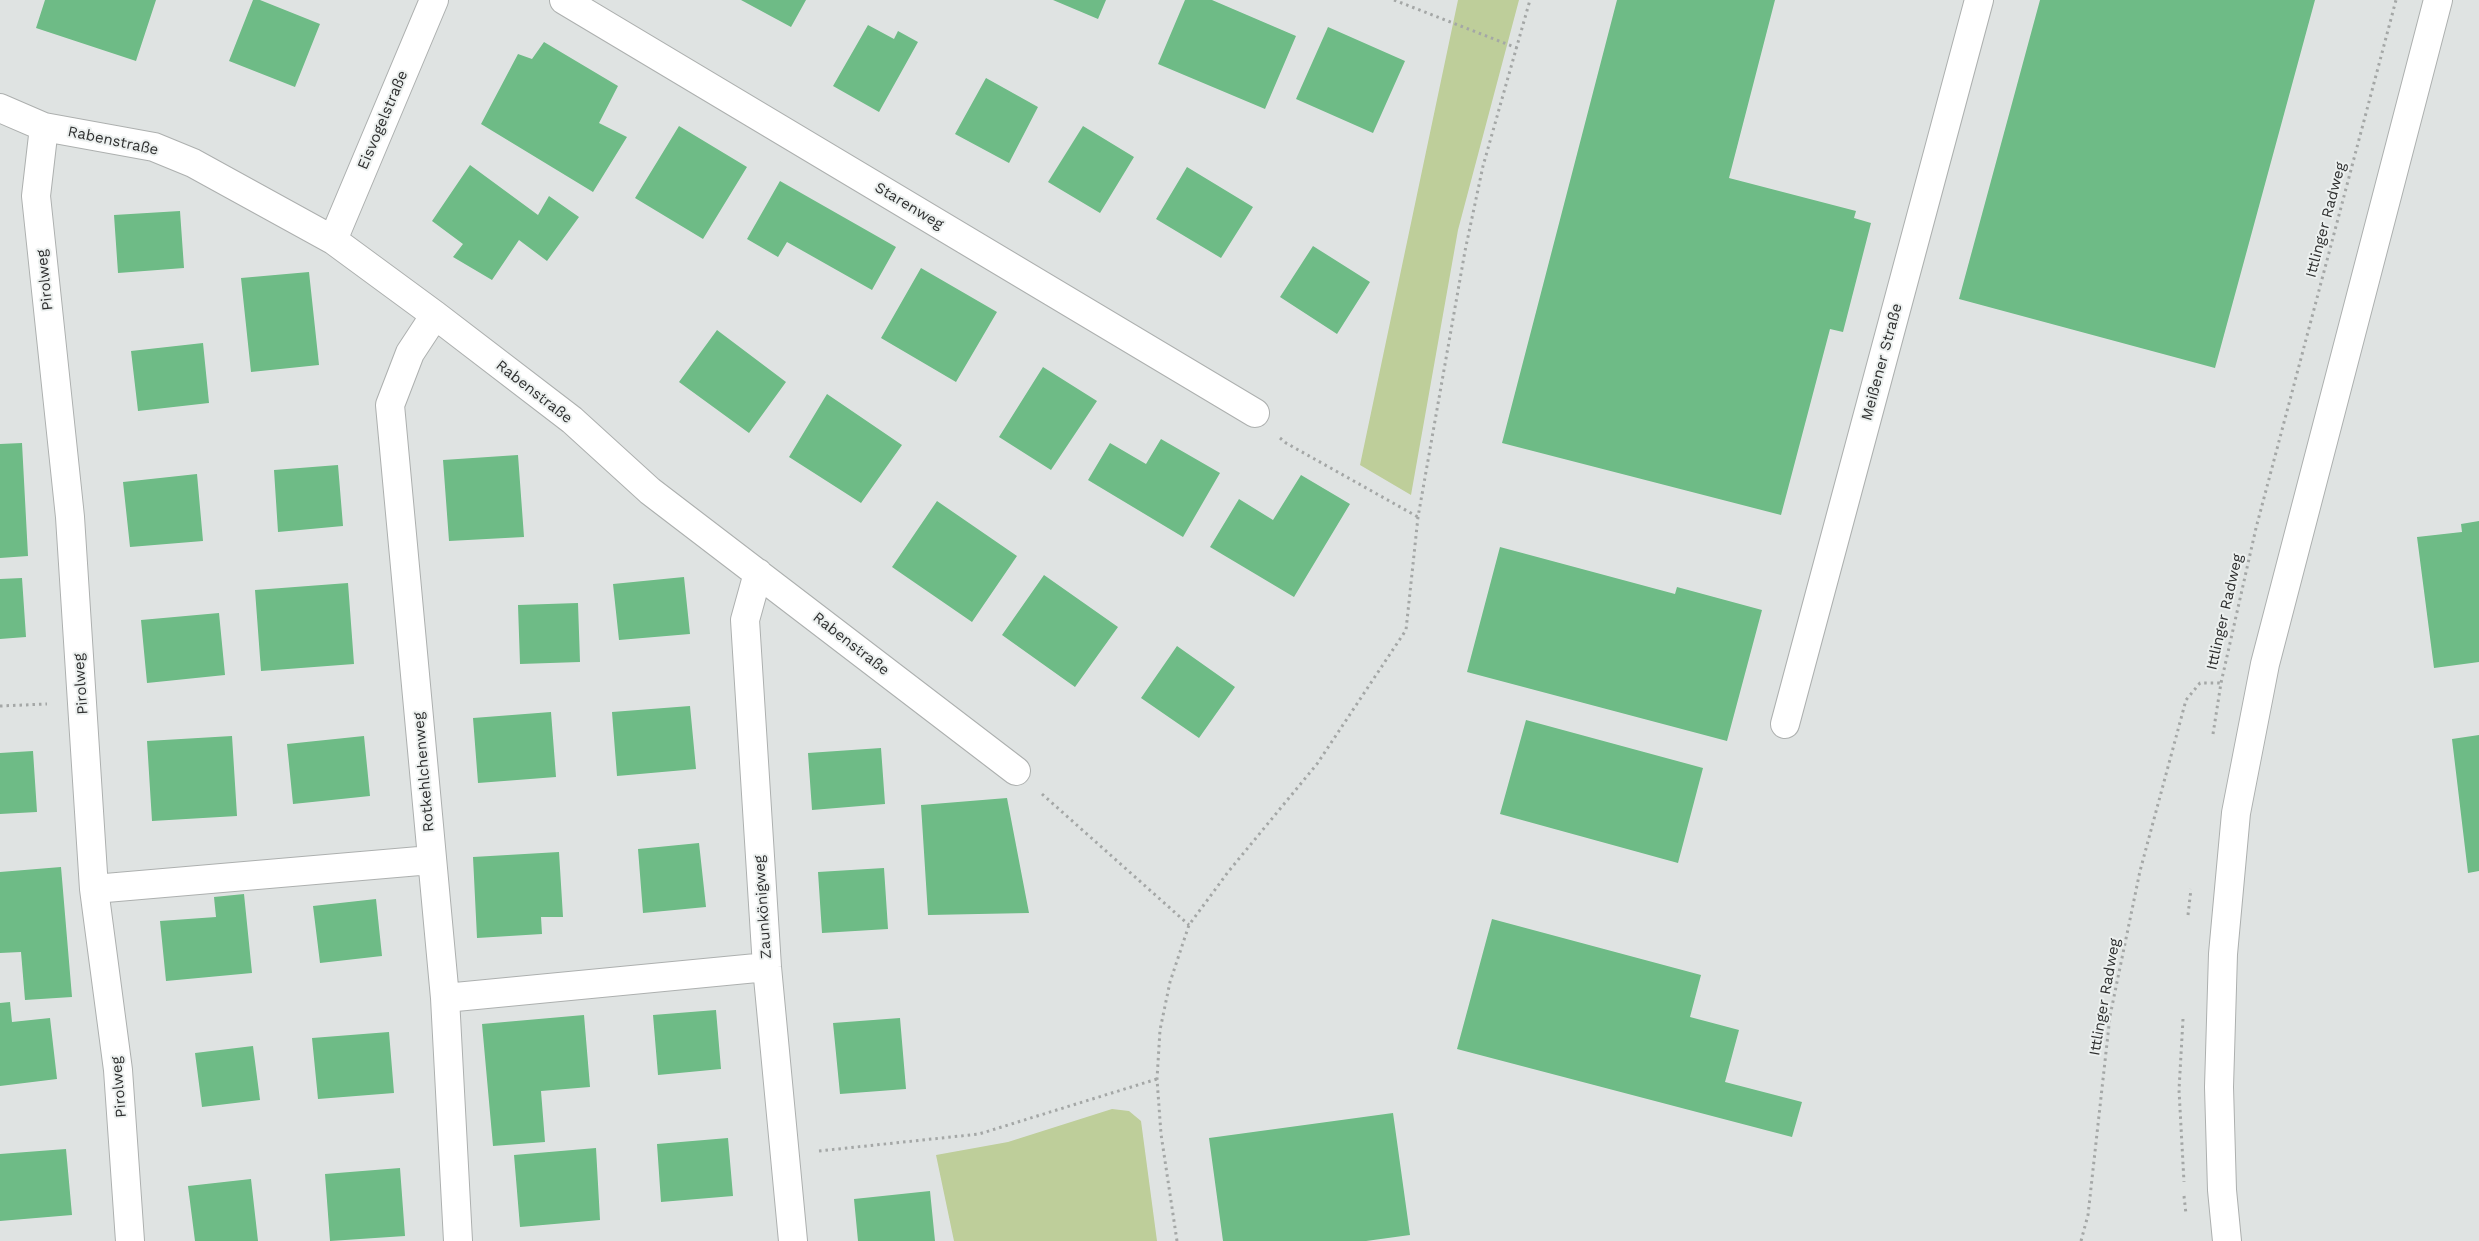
<!DOCTYPE html>
<meta charset="utf-8">
<style>
body{margin:0}
canvas{display:block;background:#dfe3e2}
</style>
<canvas width="2479" height="1241"></canvas>
<script>
const context = document.querySelector('canvas').getContext('2d');
context.lineJoin = 'round';
function fillPath(path, color) { context.fillStyle = color; context.fill(path, 'evenodd'); }
const shape = rows => new Path2D(rows.map(r => 'M' + r).join(''));
function strokePath(path, color, width, dash) { context.strokeStyle = color; context.lineWidth = width; context.lineCap = dash ? 'butt' : 'round'; context.setLineDash(dash || []); context.stroke(path); }
function write(font, color, halo, rows, align = 'center') {
  context.font = font + ' "Work Sans",sans-serif'; context.lineWidth = 4; context.setLineDash([]); context.textBaseline = 'middle'; context.strokeStyle = halo; context.fillStyle = color; for (const [text, x, y, turn = 0] of rows) {
    context.save(); context.translate(x, y); context.rotate((+turn || 0) * Math.PI / 180); context.textAlign = isNaN(turn) ? turn : align; if (halo) context.strokeText(text, 0, 0); context.fillText(text, 0, 0); context.restore();
  }
}
fillPath(shape([
 [1458,0,1519,0,1458,230,1411,495,1360,465],
 [1112,1109,1129,1111,1141,1121,1157,1241,954,1241,936,1155,1008,1142]
]), '#bece9a');
fillPath(shape([
 [45,0,156,0,136,61,36,28],
 [253,0,260,0,320,24,295,87,229,61],
 [741,0,806,0,791,27],
 [1053,0,1106,0,1098,19],
 [1185,0,1212,0,1296,36,1265,109,1158,64],
 [1617,0,1775,0,1729,178,1856,211,1854,218,1871,223,1843,332,1830,329,1781,515,1502,443],
 [2040,0,2315,0,2215,368,1959,299],
 [868,25,894,39,898,31,918,42,879,112,833,86],
 [1328,27,1405,61,1373,133,1296,99],
 [544,42,618,86,599,123,627,137,593,192,481,124,518,54,532,59],
 [986,78,1038,107,1009,163,955,134],
 [679,126,747,167,703,239,635,198],
 [1083,126,1134,157,1100,213,1048,182],
 [470,165,538,215,549,196,579,217,547,261,519,240,492,280,453,257,463,244,432,221],
 [1187,167,1253,207,1221,258,1156,219],
 [780,181,896,247,872,290,787,242,778,257,747,239],
 [180,211,184,268,118,273,114,215],
 [1313,246,1370,282,1337,334,1280,297],
 [921,268,997,312,956,382,881,338],
 [309,272,319,365,251,372,241,278],
 [717,330,786,382,749,433,679,382],
 [203,343,209,403,138,411,131,351],
 [1043,367,1097,401,1051,470,999,437],
 [827,394,902,445,861,503,789,457],
 [1161,439,1220,473,1183,537,1088,480,1110,443,1146,464],
 [22,443,28,556,0,558,0,444],
 [518,455,524,537,449,541,443,460],
 [338,465,343,526,278,532,274,470],
 [197,474,203,541,130,547,123,482],
 [1301,475,1350,504,1294,597,1210,547,1239,499,1273,520],
 [937,501,1017,556,972,622,892,567],
 [2479,521,2479,662,2434,668,2417,537,2462,532,2461,524],
 [1500,547,1675,594,1677,587,1762,610,1727,741,1467,672],
 [1044,575,1118,627,1075,687,1002,635],
 [684,577,690,634,619,640,613,584],
 [22,578,26,637,0,639,0,579],
 [348,583,354,664,261,671,255,590],
 [578,603,580,662,520,664,518,605],
 [219,613,225,675,147,683,141,620],
 [1177,646,1235,687,1199,738,1141,698],
 [690,706,696,769,617,776,612,712],
 [551,712,556,777,478,783,473,718],
 [1526,720,1703,768,1678,863,1500,814],
 [2479,735,2479,871,2468,873,2452,739],
 [232,736,237,816,152,821,147,741],
 [364,736,370,796,293,804,287,744],
 [881,748,885,804,812,810,808,753],
 [33,751,37,812,0,814,0,753],
 [1007,798,1029,913,928,915,921,805],
 [699,843,706,907,643,913,638,849],
 [559,852,563,917,541,917,542,934,477,938,473,857],
 [61,867,72,997,25,1000,21,952,0,953,0,872],
 [884,868,888,929,822,933,818,872],
 [244,894,252,973,166,981,160,921,216,917,214,897],
 [376,899,382,956,320,963,313,906],
 [1492,919,1701,975,1690,1017,1739,1030,1725,1082,1802,1102,1792,1137,1457,1049],
 [10,1002,12,1022,50,1018,57,1079,0,1086,0,1003],
 [716,1010,721,1069,658,1075,653,1015],
 [584,1015,590,1087,541,1091,545,1142,493,1146,482,1024],
 [900,1018,906,1089,840,1094,833,1023],
 [389,1032,394,1093,318,1099,312,1038],
 [253,1046,260,1100,202,1107,195,1053],
 [1393,1113,1410,1235,1366,1241,1223,1241,1209,1138],
 [728,1138,733,1196,661,1202,657,1144],
 [596,1148,600,1220,520,1227,514,1155],
 [66,1149,72,1215,0,1221,0,1154],
 [400,1168,405,1236,330,1241,325,1174],
 [251,1179,258,1241,195,1241,188,1186],
 [930,1191,935,1241,858,1241,854,1199]
]), '#6ebb86');
const minor = shape([
 [564,0,1255,413],
 [0,108,44,127,154,147,193,163,333,240,435,315,572,420,650,491,1016,771],
 [44,127,36,196,70,517,94,889,118,1070,130,1241],
 [333,240,434,0],
 [435,315,410,353,390,405,445,998,458,1241],
 [758,573,745,620,767,967,793,1241],
 [1785,724,1979,0],
 [94,889,431,860],
 [445,998,767,967],
 [2227,1241,2222,1190,2219,1087,2223,954,2236,813,2265,664,2438,0]
]);
strokePath(minor, '#adb0af', 30);
strokePath(shape([
 [1394,0,1517,48],
 [1280,438,1286,443,1418,517],
 [0,706,47,704],
 [2213,734,2221,683,2256,528,2396,0],
 [1042,794,1189,925],
 [2188,915,2191,889],
 [2183,1019,2179,1090,2184,1182],
 [819,1151,979,1134,1157,1079],
 [2184,1196,2186,1214],
 [1177,1241,1161,1134,1157,1079,1160,1030,1170,982,1189,925,1228,872,1317,764,1406,630,1418,517,1465,251,1483,166,1530,0],
 [2081,1241,2088,1215,2110,1016,2140,871,2186,700,2200,683,2221,683]
]), '#a4a7a6', 3, [2.5, 4]);
strokePath(minor, '#fff', 28);
write('15px', '#2e2f2f', '#ecf0ef', [
 ["Eisvogelstraße",383,120,-67],
 ["Rabenstraße",113,141,12],
 ["Starenweg",909,206,31],
 ["Ittlinger Radweg",2326,220,-75],
 ["Pirolweg",45,280,-96],
 ["Meißener Straße",1882,362,-75],
 ["Rabenstraße",534,392,38],
 ["Ittlinger Radweg",2225,612,-77],
 ["Rabenstraße",851,644,38],
 ["Pirolweg",81,684,-94],
 ["Rotkehlchenweg",424,772,-95],
 ["Zaunkönigweg",763,907,-94],
 ["Ittlinger Radweg",2105,997,-80],
 ["Pirolweg",119,1087,-95]
]);
</script>
